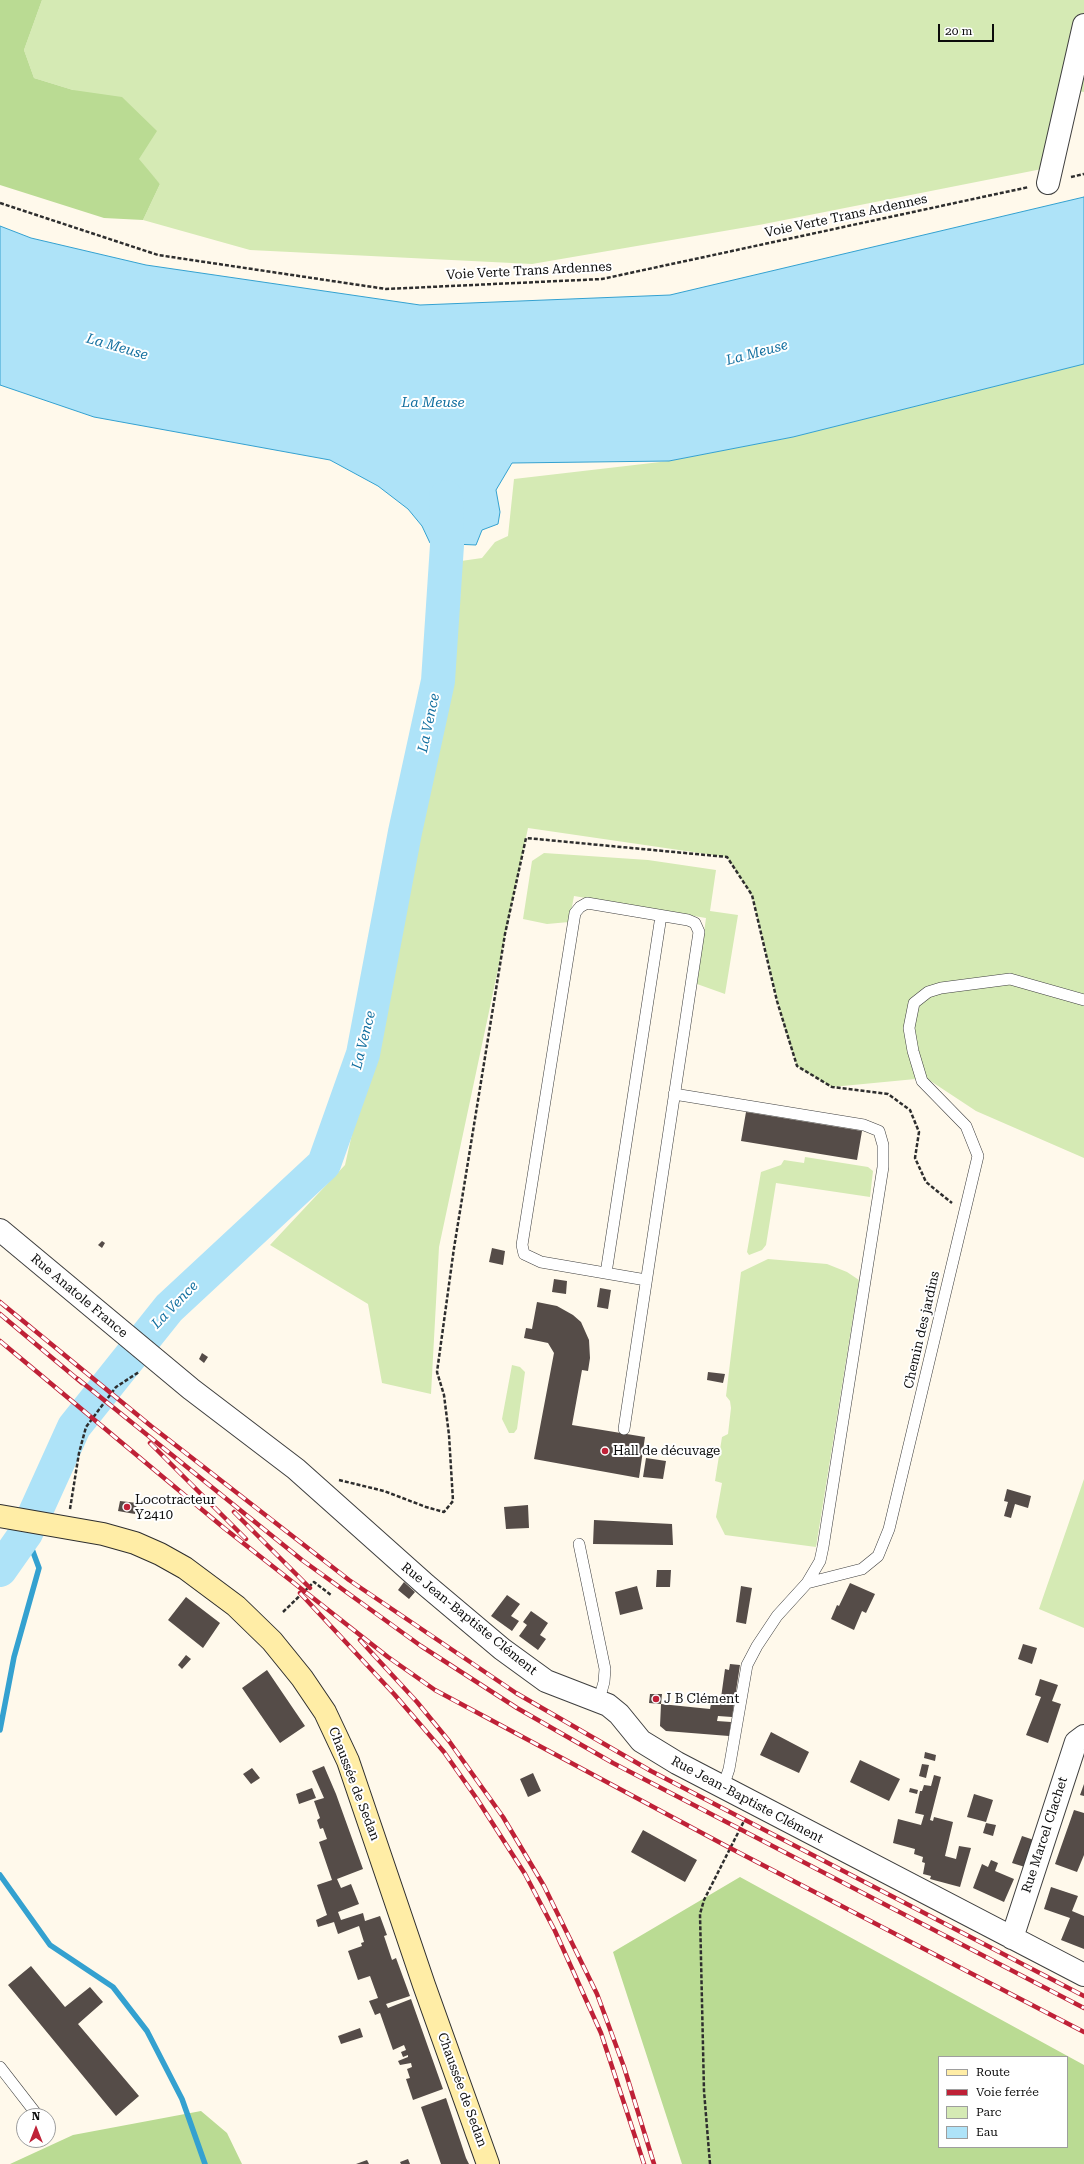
<!DOCTYPE html>
<meta charset="utf-8">
<style>
body{margin:0}
#map{position:relative;width:1084px;height:2164px;overflow:hidden;background:#fff9eb;font-family:"Roboto Serif",serif}
canvas{display:block}
.legend{position:absolute;left:938px;top:2056px;width:130px;height:92px;box-sizing:border-box;background:#fff;border:1px solid #9e9e9e;margin:0;padding:5px 7px;list-style:none;font-size:12px;color:#0c0c0c}
.legend li{display:flex;align-items:center;gap:8px;height:20px}
.legend b{width:20px;border:1px solid #9e9e9e}
.north{position:absolute;left:16px;top:2108px;width:40px;height:40px;box-sizing:border-box;background:#fff;border:1px solid #9e9e9e;border-radius:50%;rotate:0deg;font-size:11px;font-weight:700;line-height:16px;text-align:center;color:#0c0c0c}
.north::after{content:'';display:block;margin:auto;width:14px;height:18px;background:#bf2137;clip-path:polygon(50% 0,100% 100%,50% 72%,0 100%)}
.scale{position:absolute;left:938px;top:24px;width:56px;height:18px;box-sizing:border-box;border:2px solid #0c0c0c;border-top:0;padding-left:5px;font-size:12px;line-height:14px;white-space:nowrap;color:#0c0c0c;-webkit-text-stroke:3px #fff;paint-order:stroke}
</style>
<div id="map">
<canvas width="1084" height="2164"></canvas>
<ul class="legend">
<li><b style="height:5px;background:#ffeda6"></b>Route</li>
<li><b style="height:5px;background:#bf2137"></b>Voie ferrée</li>
<li><b style="height:11px;background:#d5eab4"></b>Parc</li>
<li><b style="height:11px;background:#aee3f8"></b>Eau</li>
</ul>
<div class="north">N</div>
<div class="scale">20 m</div>
</div>
<script>
const context = document.querySelector('canvas').getContext('2d');
context.lineJoin = 'round';
function fillPath(path, color) { context.fillStyle = color; context.fill(path, 'evenodd'); }
const shape = rows => new Path2D(rows.map(r => 'M' + r).join(''));
function strokePath(path, color, width, dash) { context.strokeStyle = color; context.lineWidth = width; context.lineCap = dash ? 'butt' : 'round'; context.setLineDash(dash || []); context.stroke(path); }
function write(font, color, halo, rows, align = 'center') {
  context.font = font + ' "Roboto Serif",serif'; context.lineWidth = 4; context.setLineDash([]); context.textBaseline = 'middle'; context.strokeStyle = halo; context.fillStyle = color; for (const [text, x, y, turn = 0] of rows) {
    context.save(); context.translate(x, y); context.rotate((+turn || 0) * Math.PI / 180); context.textAlign = isNaN(turn) ? turn : align; if (halo) context.strokeText(text, 0, 0); context.fillText(text, 0, 0); context.restore();
  }
}
fillPath(shape([
 [42,0,1084,0,1084,92,1070,90,1052,167,759,225,532,264,250,250,143,220,160,184,73,90,34,78,24,50],
 [1084,364,1084,1158,976,1111,926,1078,832,1087,797,1066,782,1018,752,895,727,857,528,828,439,1247,431,1394,382,1383,368,1304,270,1245,345,1165,448,708,460,600,461,561,482,558,495,542,508,536,514,479,669,461,793,437],
 [544,853,648,860,716,870,710,911,738,915,725,994,697,984,706,918,574,896,569,922,547,924,523,919,532,861],
 [805,1157,868,1167,873,1171,870,1197,776,1183,766,1245,762,1250,749,1255,747,1252,761,1172,781,1165,784,1160,804,1163],
 [768,1259,827,1264,847,1272,859,1280,816,1547,725,1535,716,1517,722,1483,715,1481,722,1437,728,1434,731,1408,730,1401,726,1396,741,1272],
 [512,1365,520,1367,525,1372,517,1429,514,1433,509,1433,502,1419],
 [1084,1479,1084,1628,1039,1609]
]), '#d5eab4');
fillPath(shape([
 [0,0,42,0,24,50,34,78,73,90,122,97,157,131,139,159,160,184,143,220,104,218,0,185],
 [740,1877,1084,2065,1084,2164,682,2164,613,1952],
 [939,2057,1067,2057,1067,2147,939,2147],
 [201,2111,227,2133,242,2164,10,2164,73,2135]
]), '#badb93');
const water = shape([
 [1084,197,1084,364,793,437,669,461,512,463,496,490,500,512,498,524,482,530,476,545,430,543,422,526,408,509,378,486,330,460,94,417,0,385,0,226,31,238,146,265,420,305,670,295,1084,197]
]);
fillPath(water, '#aee3f8');
strokePath(water, '#34a1d0', 1);
strokePath(shape([
 [0,1730,14,1657,39,1568,26,1533],
 [0,1875,50,1945,113,1987,147,2031,182,2099,205,2164]
]), '#34a1d0', 5.5);
strokePath(shape([
 [0,1570,26,1533,74,1427,169,1308,324,1164,363,1054,405,832,438,681,447,545,446,497]
]), '#aee3f8', 34);
fillPath(shape([
 [746,1112,862,1131,857,1160,741,1141],
 [102,1241,105,1243,102,1248,98,1245],
 [492,1248,505,1251,503,1265,489,1262],
 [554,1279,567,1281,566,1294,552,1292],
 [600,1288,611,1290,608,1309,597,1307],
 [537,1302,557,1306,573,1315,581,1322,589,1340,590,1358,588,1371,582,1370,572,1425,645,1437,639,1478,534,1459,554,1353,548,1343,524,1338,526,1328,532,1329],
 [202,1353,208,1357,204,1363,199,1359],
 [708,1372,725,1374,723,1383,707,1380],
 [646,1458,666,1461,663,1479,643,1477],
 [1007,1489,1031,1496,1028,1508,1015,1504,1011,1518,1004,1516,1008,1502,1004,1501],
 [120,1501,137,1503,135,1514,118,1511],
 [528,1505,529,1528,506,1529,504,1507],
 [594,1520,672,1524,673,1545,593,1544],
 [657,1570,671,1570,670,1587,656,1587],
 [404,1582,415,1592,409,1599,398,1590],
 [850,1583,875,1594,866,1613,862,1611,854,1630,831,1619,837,1605,839,1606],
 [637,1586,643,1609,620,1615,615,1592],
 [741,1586,752,1588,746,1624,736,1622],
 [507,1595,520,1604,511,1616,519,1621,512,1631,491,1616],
 [186,1597,220,1623,203,1648,168,1620],
 [531,1611,548,1623,540,1635,546,1639,538,1650,519,1636,527,1625,523,1622],
 [1023,1644,1037,1648,1032,1664,1018,1659],
 [186,1655,191,1659,182,1669,178,1665],
 [730,1664,740,1665,732,1717,718,1716,717,1721,731,1722,729,1736,666,1731,660,1726,661,1704,710,1709,711,1704,720,1705,725,1669,729,1670],
 [267,1670,305,1726,280,1743,242,1688],
 [1040,1679,1058,1685,1052,1701,1061,1704,1048,1743,1026,1735,1041,1697,1035,1695],
 [650,1694,662,1694,661,1704,649,1703],
 [771,1732,809,1752,799,1773,760,1755],
 [925,1752,936,1755,935,1761,924,1758],
 [860,1760,900,1779,889,1801,850,1782],
 [922,1764,929,1765,926,1778,919,1776],
 [324,1766,336,1794,363,1869,337,1879,341,1888,351,1884,359,1904,338,1912,341,1920,363,1913,365,1921,380,1916,387,1935,384,1936,392,1960,396,1958,410,1996,386,2004,388,2008,411,1999,443,2089,413,2100,406,2079,410,2078,407,2069,412,2067,411,2063,400,2065,398,2061,408,2057,408,2055,403,2057,401,2052,406,2050,404,2045,393,2050,380,2013,375,2015,369,2001,378,1998,370,1976,358,1980,348,1951,362,1946,361,1943,364,1942,359,1926,338,1934,334,1922,318,1927,316,1920,327,1915,317,1885,332,1880,319,1842,327,1839,323,1828,320,1829,317,1820,320,1818,314,1801,324,1798,312,1771],
 [252,1768,260,1778,251,1784,243,1774],
 [533,1773,541,1791,528,1797,520,1779],
 [934,1775,941,1777,930,1820,933,1821,934,1817,953,1822,945,1856,956,1859,959,1846,971,1848,960,1887,930,1879,931,1876,923,1874,925,1863,922,1862,923,1857,914,1854,915,1849,893,1843,898,1819,921,1825,924,1815,915,1813,920,1791,922,1791,924,1785,931,1786],
 [1084,1784,1084,1796,1080,1795],
 [312,1788,316,1798,299,1804,296,1794],
 [910,1788,918,1790,917,1794,909,1792],
 [974,1794,993,1800,986,1822,967,1817],
 [1074,1810,1084,1813,1084,1855,1077,1872,1055,1864],
 [986,1823,996,1825,993,1836,983,1833],
 [643,1830,697,1860,685,1882,631,1852],
 [1022,1836,1034,1840,1025,1867,1012,1863],
 [991,1860,998,1863,995,1871,1014,1879,1004,1902,973,1888,982,1864,988,1867],
 [1051,1887,1078,1896,1072,1911,1084,1916,1084,1949,1061,1940,1070,1918,1044,1909],
 [31,1966,65,2007,90,1987,103,2002,78,2024,139,2096,116,2116,8,1985],
 [360,2028,363,2037,341,2044,338,2036],
 [446,2098,466,2158,469,2164,441,2164,421,2107],
 [408,2159,410,2164,401,2164,400,2162],
 [367,2160,369,2164,356,2164]
]), '#554c48');
const service = shape([
 [674,1094,864,1125,879,1131,883,1145,883,1167,823,1547,820,1561,807,1583],
 [606,1273,661,916],
 [624,1429,699,932,695,923,688,920,587,903,580,907,575,913,522,1245,524,1254,541,1262,646,1280],
 [579,1544,605,1669,604,1682,599,1700],
 [723,1787,729,1769,747,1665,757,1646,777,1616,807,1583,862,1569,878,1556,889,1529,978,1156,966,1126,922,1081,913,1051,909,1028,914,1003,928,992,941,988,1010,979,1084,1000],
 [0,2067,38,2116]
]);
const minor = shape([
 [1048,183,1084,25],
 [0,1230,191,1389,296,1469,426,1585,502,1649,546,1681,608,1705,619,1714,641,1741,677,1763,1084,1975],
 [1012,1938,1076,1742,1084,1736]
]);
const secondary = shape([
 [0,1516,103,1534,135,1543,160,1554,185,1568,236,1606,272,1641,302,1678,325,1712,348,1761,424,1985,488,2164]
]);
strokePath(service, '#3f3f3f', 12);
strokePath(minor, '#3f3f3f', 24);
strokePath(secondary, '#2e2e2e', 24);
strokePath(shape([
 [1071,177,1084,174],
 [0,203,158,255,386,289,602,279,1029,187],
 [339,1480,384,1491,426,1507,444,1512,453,1501,449,1435,444,1395,437,1372,454,1248,505,934,526,838,727,857,752,895,777,1001,797,1066,832,1087,888,1094,910,1110,919,1132,915,1158,926,1182,952,1203],
 [70,1509,79,1453,86,1427,116,1387,139,1372],
 [283,1612,314,1582,331,1595],
 [710,2164,704,2091,700,1914,704,1900,744,1821]
]), '#2e2e2e', 2.5, [4, 2]);
strokePath(service, '#fff', 11);
strokePath(minor, '#fff', 22);
strokePath(secondary, '#ffeda6', 22);
const rail = shape([
 [0,1302,151,1426,349,1580,516,1693,651,1771,1084,1996],
 [0,1314,82,1383],
 [0,1341,224,1528,388,1657,435,1690,730,1848,1084,2032],
 [78,1379,302,1560,421,1646,517,1708,613,1763,1084,2008],
 [150,1443,246,1539],
 [234,1512,310,1588],
 [300,1593,394,1694,444,1752,477,1799,525,1874,555,1931,601,2033,644,2164],
 [360,1640,417,1702,449,1741,503,1817,544,1886,597,1994,624,2067,654,2164]
]);
strokePath(rail, '#bf2137', 4.5);
strokePath(rail, '#fff', 3, [9]);
for (const [x, y, r, color] of [
 [605,1451,4,"#bf2137"],
 [127,1507,4,"#bf2137"],
 [656,1699,4,"#bf2137"]
]) { const dot = new Path2D(); dot.arc(x, y, r, 0, 2 * Math.PI); context.fillStyle = color; context.fill(dot); strokePath(dot, '#fff', 1.5); }
write('13px', '#0c0c0c', '#fff', [
 ["Voie Verte Trans Ardennes",846,216,-12],
 ["Voie Verte Trans Ardennes",529,271,-3],
 ["Rue Anatole France",79,1296,40],
 ["Chemin des jardins",922,1330,-77],
 ["Rue Jean-Baptiste Clément",469,1619,39],
 ["Chaussée de Sedan",354,1784,69],
 ["Rue Jean-Baptiste Clément",747,1800,28],
 ["Rue Marcel Clachet",1045,1835,-72],
 ["Chaussée de Sedan",462,2090,70]
]);
write('13px', '#0c0c0c', '#fff', [
 ["Hall de décuvage",613,1451],
 ["Locotracteur",135,1500],
 ["Y2410",135,1515],
 ["J B Clément",664,1699]
], 'left');
write('italic 14px', '#1370a0', '#fff', [
 ["La Meuse",117,347,16],
 ["La Meuse",757,353,-15],
 ["La Meuse",433,403],
 ["La Vence",429,723,-78],
 ["La Vence",364,1040,-76],
 ["La Vence",175,1305,-46]
]);
</script>
